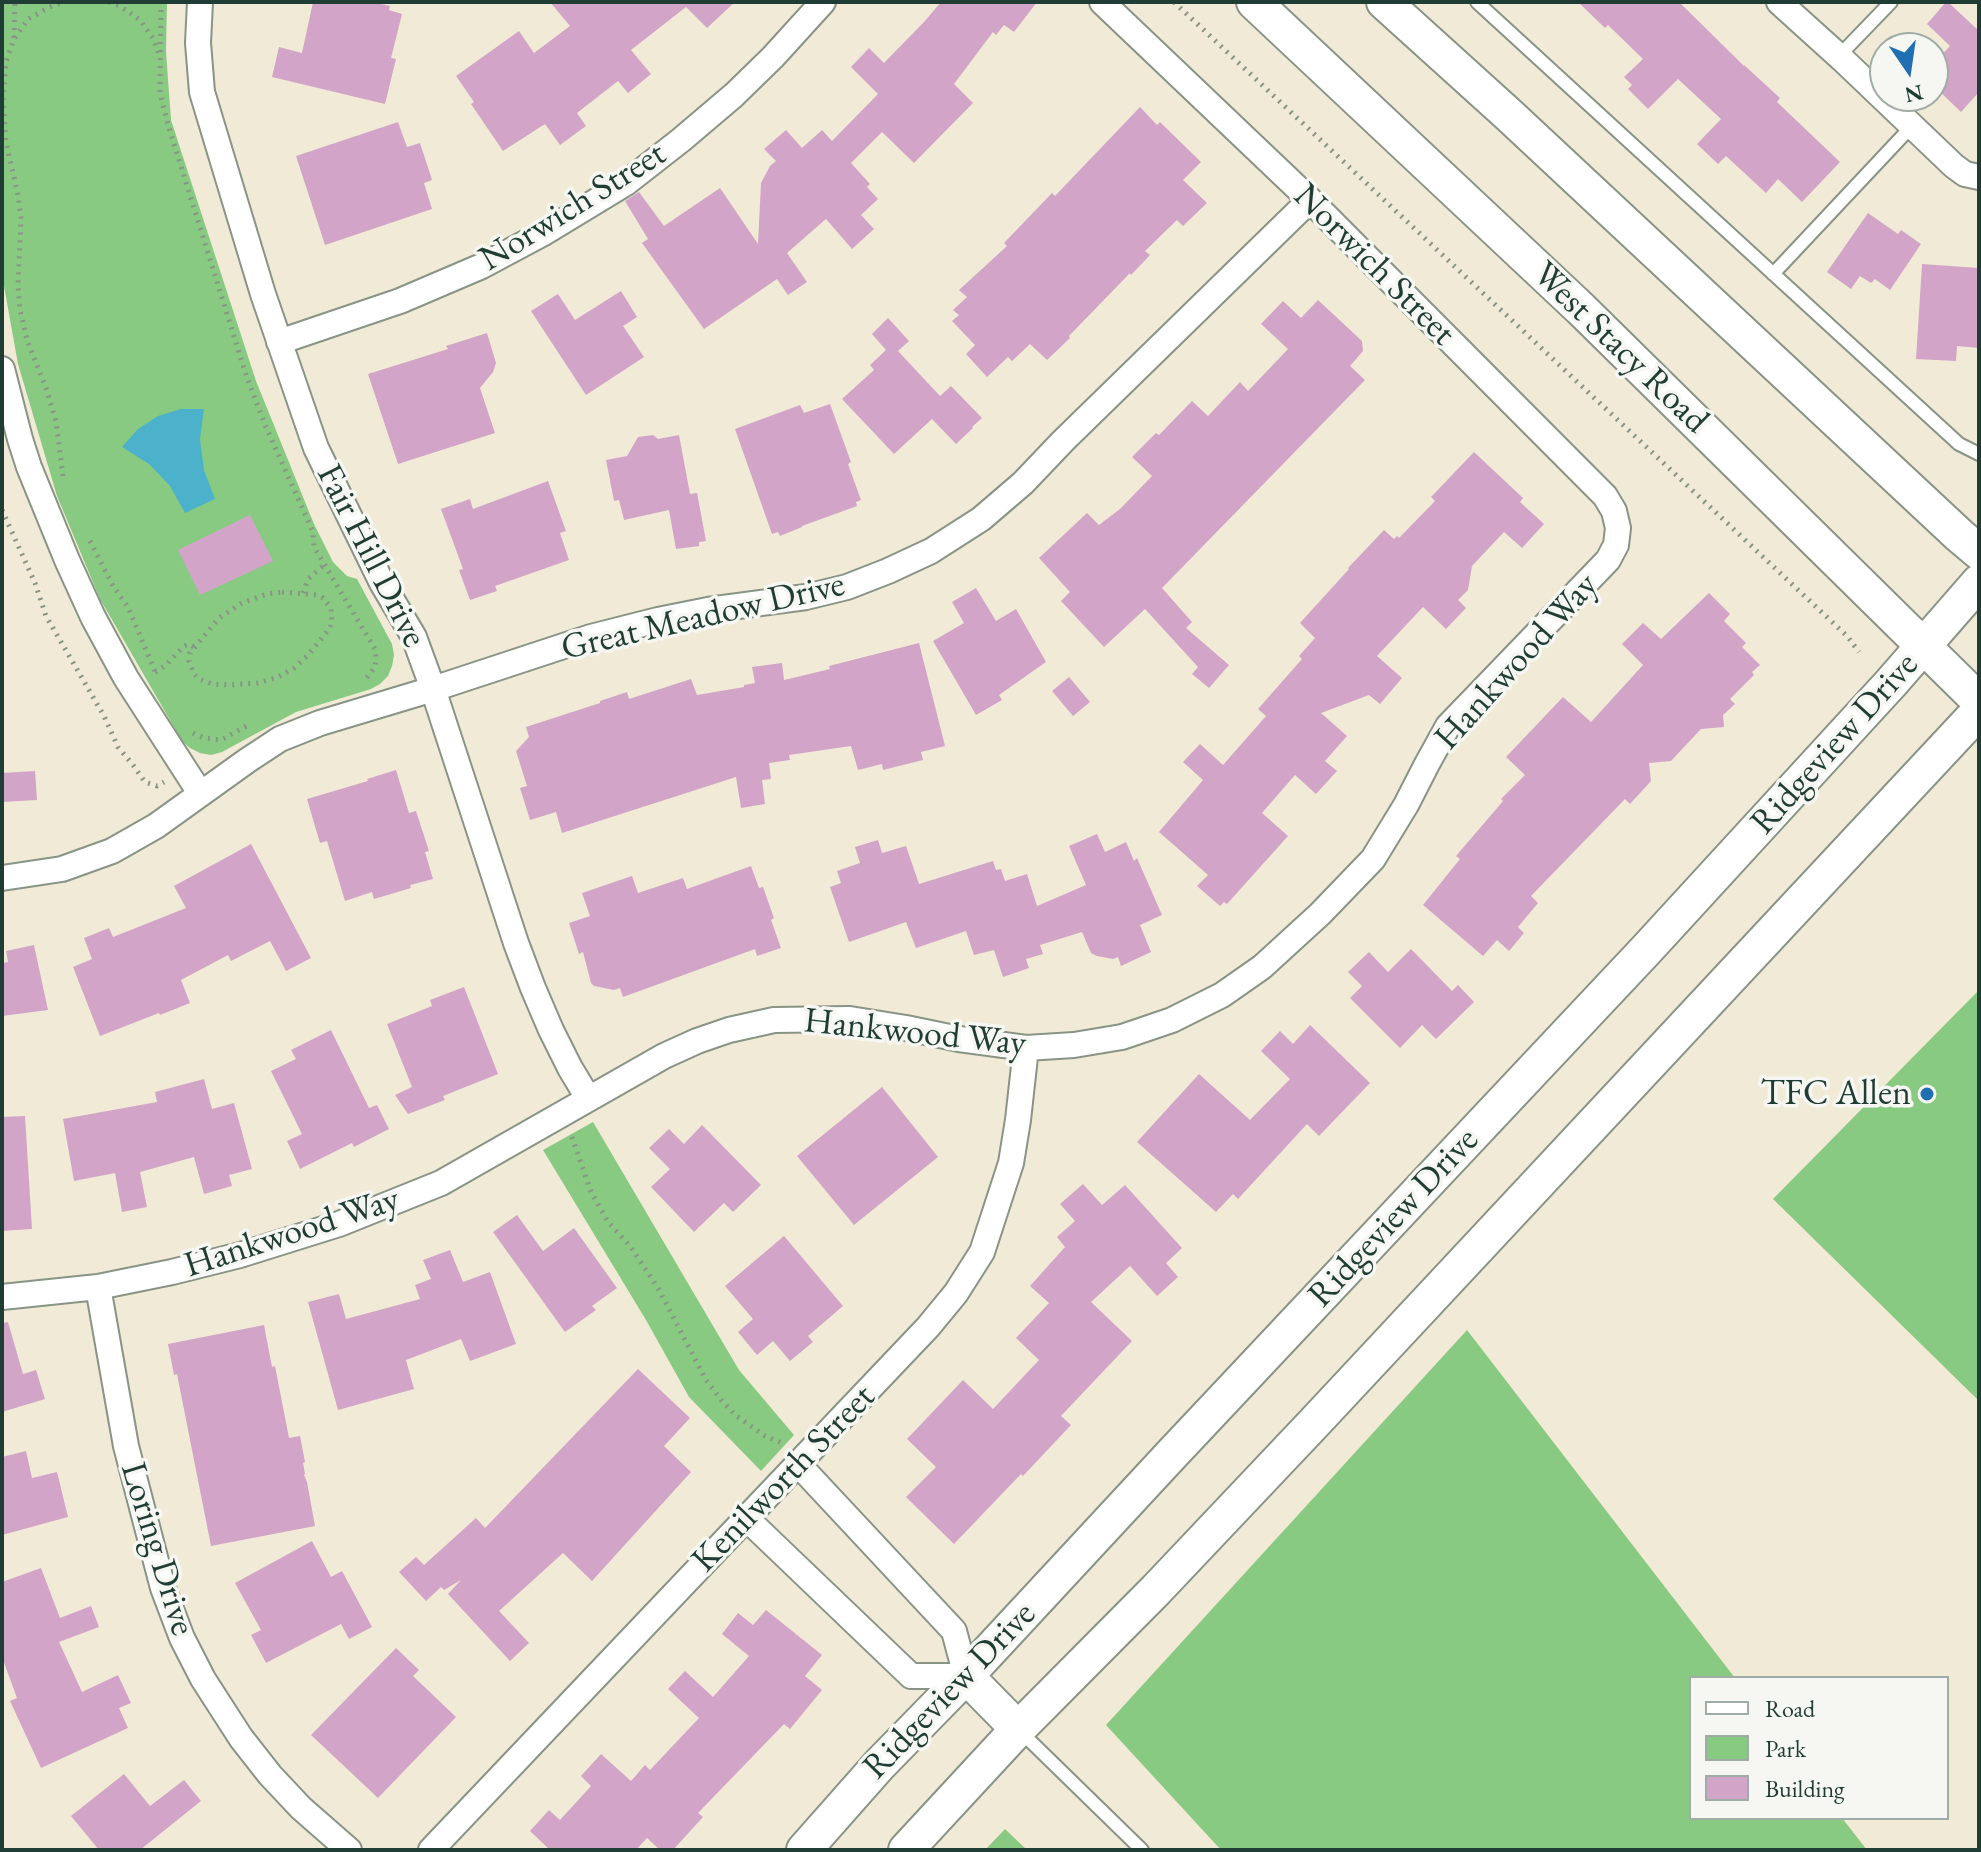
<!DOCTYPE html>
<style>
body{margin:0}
#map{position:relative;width:1981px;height:1852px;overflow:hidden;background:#f1ead6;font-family:"EB Garamond",serif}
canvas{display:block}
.frame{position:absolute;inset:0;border:4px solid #1f3d34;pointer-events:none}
.legend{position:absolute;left:1689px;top:1676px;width:260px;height:144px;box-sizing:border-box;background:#f6f6f2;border:2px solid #a0aca6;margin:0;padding:10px 14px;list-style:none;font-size:24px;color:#1f3d34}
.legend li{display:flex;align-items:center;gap:16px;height:40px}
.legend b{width:40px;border:2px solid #a0aca6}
.north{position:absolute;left:1869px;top:32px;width:80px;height:80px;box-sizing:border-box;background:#f6f6f2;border:2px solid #a0aca6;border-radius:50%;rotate:167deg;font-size:22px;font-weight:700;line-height:32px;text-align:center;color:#1f3d34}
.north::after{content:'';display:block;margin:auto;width:28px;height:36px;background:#1f6fb2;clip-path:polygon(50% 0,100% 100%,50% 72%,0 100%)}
</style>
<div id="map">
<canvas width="1981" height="1852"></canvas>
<div class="frame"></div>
<ul class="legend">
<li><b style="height:10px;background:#fff"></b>Road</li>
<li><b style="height:22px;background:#89ca82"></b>Park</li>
<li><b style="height:22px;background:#d2a5c8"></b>Building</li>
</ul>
<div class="north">N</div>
</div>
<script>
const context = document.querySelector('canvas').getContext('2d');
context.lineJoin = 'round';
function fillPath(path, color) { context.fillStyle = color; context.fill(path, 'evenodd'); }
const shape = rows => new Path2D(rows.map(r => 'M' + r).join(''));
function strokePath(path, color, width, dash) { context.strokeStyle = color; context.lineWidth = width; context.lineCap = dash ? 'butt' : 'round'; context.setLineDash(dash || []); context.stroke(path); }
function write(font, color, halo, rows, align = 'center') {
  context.font = font + ' "EB Garamond",serif'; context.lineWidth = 7; context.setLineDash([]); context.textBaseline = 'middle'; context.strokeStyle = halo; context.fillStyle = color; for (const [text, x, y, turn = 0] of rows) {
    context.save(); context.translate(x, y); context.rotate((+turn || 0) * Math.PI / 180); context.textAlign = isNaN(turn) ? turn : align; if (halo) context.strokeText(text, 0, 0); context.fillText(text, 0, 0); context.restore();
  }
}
fillPath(shape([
 [2,2,167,2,166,52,171,120,256,381,314,524,333,562,347,576,357,579,392,644,394,655,392,666,388,676,380,684,371,689,296,712,222,752,211,755,200,753,190,748,182,741,100,599,57,496,18,364,2,275],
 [1979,990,1979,1401,1773,1199],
 [593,1122,739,1370,794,1435,761,1471,689,1397,646,1320,543,1150],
 [1467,1330,1735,1678,1691,1678,1691,1818,1842,1818,1867,1850,1221,1850,1106,1725],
 [1005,1829,1027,1850,985,1850]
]), '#89ca82');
fillPath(shape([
 [181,409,204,409,200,439,204,470,215,499,185,513,170,486,149,464,122,447,138,429,158,416]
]), '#4cb2cb');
fillPath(shape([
 [313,2,373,2,390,6,389,10,402,14,391,58,396,59,385,104,272,77,279,47,302,53],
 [550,2,735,2,707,28,686,7,631,50,651,74,628,93,618,81,577,113,586,126,560,145,545,124,503,151,471,104,474,102,456,76,519,31,534,53,570,26],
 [941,2,1037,2,1014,32,1004,25,996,35,993,32,954,84,973,103,914,163,882,132,851,163,870,184,867,187,878,199,861,215,874,229,852,249,826,219,787,253,807,282,788,295,777,279,704,329,642,243,648,239,625,201,639,192,664,226,720,188,758,244,761,183,770,166,776,161,764,149,786,130,802,148,822,130,832,141,878,94,851,67,869,48,884,63,924,22],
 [1578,2,1679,2,1744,66,1744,65,1780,98,1777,102,1840,162,1802,202,1778,179,1766,193,1726,156,1718,164,1697,144,1721,119,1678,79,1648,109,1628,89,1632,85,1624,77,1643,59,1608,25,1605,28],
 [1946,2,1948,2,1979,31,1979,92,1961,112,1933,85,1933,64,1950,46,1927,24],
 [1140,107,1157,125,1160,122,1201,162,1183,180,1207,203,1183,226,1177,220,1145,251,1150,255,1131,275,1130,273,1069,336,1070,338,1047,360,1030,344,1012,361,1008,357,987,377,966,354,975,345,952,321,959,315,953,310,967,297,959,290,1007,246,1004,243,1052,193,1055,196],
 [398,122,407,147,420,143,432,180,424,183,432,209,325,245,296,156],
 [1868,213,1898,234,1901,230,1921,244,1890,290,1875,279,1871,283,1860,276,1851,289,1827,272],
 [1922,264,1979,268,1979,348,1957,346,1956,361,1916,359],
 [621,291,637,317,623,326,644,357,586,395,531,311,558,294,575,320],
 [1318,300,1362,341,1363,351,1350,366,1365,380,1162,588,1192,622,1186,628,1229,665,1209,688,1192,674,1198,667,1145,609,1104,647,1061,601,1070,592,1039,558,1087,513,1099,525,1120,509,1152,476,1132,457,1156,433,1159,435,1192,401,1208,416,1240,382,1248,391,1288,349,1261,324,1283,301,1301,318],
 [888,318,909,341,898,351,940,396,951,386,982,418,972,427,973,428,956,444,932,419,894,454,842,399,874,370,870,365,886,350,872,334],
 [487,333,496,363,493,372,480,388,495,433,398,464,368,374,448,349,446,346],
 [830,404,851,462,848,464,861,500,856,502,857,506,802,526,802,527,780,536,778,532,772,534,735,429,800,405,804,413],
 [653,435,658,439,679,435,690,494,697,493,706,541,699,542,699,546,676,549,669,510,624,520,619,500,614,501,606,460,627,456,638,437],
 [1474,452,1523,498,1520,502,1544,524,1522,548,1504,532,1472,566,1468,590,1458,600,1466,608,1446,629,1423,607,1377,656,1402,678,1380,704,1369,695,1321,713,1347,736,1325,761,1337,771,1316,794,1295,775,1262,813,1288,836,1227,904,1224,902,1220,906,1197,886,1208,875,1159,832,1203,780,1183,762,1200,744,1223,765,1266,716,1258,709,1302,659,1299,656,1315,638,1300,623,1349,569,1348,568,1384,530,1394,539,1397,536,1399,538,1435,501,1431,497],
 [548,481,566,531,560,533,569,560,495,586,497,591,470,600,459,570,463,569,441,509,470,499,473,509],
 [250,515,273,561,200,595,178,550],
 [976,588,996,621,1016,609,1046,662,999,695,1002,700,976,715,933,641,964,623,952,602],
 [1709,593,1730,614,1724,621,1746,643,1742,647,1760,665,1752,672,1754,675,1730,699,1735,704,1723,715,1724,727,1701,729,1671,761,1649,763,1651,781,1630,804,1625,799,1531,896,1538,903,1518,927,1524,933,1509,951,1497,940,1483,956,1423,905,1460,859,1456,856,1503,801,1501,799,1525,775,1506,757,1563,697,1591,722,1643,665,1622,644,1643,623,1661,639],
 [919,643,945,746,921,752,923,760,883,770,882,764,858,770,851,746,789,755,790,760,769,763,771,779,762,780,765,804,741,808,736,777,562,833,556,812,530,820,520,788,527,786,516,751,529,737,526,727,600,703,600,701,627,692,629,699,691,679,697,695,744,687,744,685,755,683,752,667,782,663,784,680,830,669,829,666],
 [1069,677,1090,702,1073,716,1052,691],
 [396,770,409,813,416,811,429,851,425,852,433,879,410,885,411,888,374,899,372,892,345,901,327,841,320,843,307,799,368,781,367,779],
 [35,771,37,800,2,802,2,773],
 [1097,834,1105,852,1126,842,1134,861,1137,858,1162,915,1140,925,1151,952,1121,966,1118,957,1113,959,1097,956,1091,953,1082,932,1040,945,1043,954,1026,959,1029,968,1003,977,994,950,974,955,966,931,916,948,906,922,849,942,830,887,841,883,837,871,860,863,855,847,878,840,882,853,906,846,919,884,993,861,996,870,1001,869,1005,881,1027,874,1037,906,1086,885,1069,846],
 [251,844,311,958,286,971,270,941,231,961,228,955,181,980,190,1003,160,1015,159,1013,100,1036,73,967,92,959,84,938,109,928,113,937,186,908,174,886],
 [751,866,759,888,763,887,774,918,771,920,781,948,757,956,755,949,623,997,620,988,614,990,594,986,591,983,583,952,579,954,569,923,590,916,582,893,632,876,638,893,683,878,687,889],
 [34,945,48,1010,2,1016,2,963,8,962,6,951],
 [1411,949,1452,991,1458,985,1474,1002,1436,1039,1422,1025,1400,1048,1350,998,1362,986,1348,972,1369,952,1388,972],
 [464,987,498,1074,443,1096,445,1100,408,1114,395,1095,412,1087,387,1024,432,1006,430,1000],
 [1310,1025,1370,1083,1319,1136,1307,1124,1238,1199,1233,1194,1216,1212,1137,1142,1199,1074,1250,1120,1290,1079,1261,1051,1280,1031,1293,1044],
 [331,1030,369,1108,377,1105,389,1129,354,1147,352,1143,300,1169,287,1141,302,1134,271,1071,296,1059,291,1050],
 [204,1079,212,1109,234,1103,252,1169,229,1175,232,1186,204,1194,194,1157,140,1172,147,1207,122,1212,115,1173,74,1181,63,1119,157,1102,155,1092],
 [882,1087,938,1157,854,1225,797,1156],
 [25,1116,32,1229,2,1231,2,1117],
 [702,1125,761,1185,733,1212,724,1203,694,1232,651,1187,670,1169,649,1148,669,1129,684,1144],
 [1083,1184,1102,1205,1125,1185,1182,1248,1166,1263,1178,1277,1157,1296,1130,1266,1091,1302,1132,1341,1061,1416,1071,1425,1023,1476,1021,1474,954,1544,906,1497,936,1467,907,1439,963,1380,993,1409,1039,1360,1016,1338,1049,1303,1030,1286,1065,1247,1057,1237,1075,1221,1060,1204],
 [517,1215,543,1251,574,1228,617,1288,592,1306,596,1310,565,1332,493,1232],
 [784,1236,843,1306,808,1336,813,1342,790,1361,773,1341,757,1355,738,1332,753,1319,725,1286],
 [450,1250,463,1282,490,1272,516,1344,470,1361,461,1339,406,1360,414,1389,338,1410,308,1302,339,1294,346,1319,420,1299,415,1285,431,1279,423,1260],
 [8,1322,23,1374,36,1370,45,1399,2,1412,2,1323],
 [264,1325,272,1367,275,1366,289,1438,300,1436,305,1462,303,1463,305,1474,304,1475,307,1482,315,1526,211,1546,177,1374,174,1375,168,1344],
 [638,1369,690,1418,664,1446,691,1472,592,1581,563,1553,499,1611,529,1643,510,1661,448,1594,461,1580,444,1590,441,1587,426,1601,399,1572,416,1557,424,1565,476,1518,485,1528],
 [26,1451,32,1478,57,1472,68,1517,2,1535,2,1457],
 [312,1541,331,1577,342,1571,372,1627,349,1639,341,1624,266,1663,251,1635,261,1630,235,1583],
 [41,1568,60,1618,91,1606,99,1627,59,1642,82,1692,118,1675,131,1703,119,1708,128,1728,41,1768,10,1701,17,1698,2,1657,2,1582],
 [766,1610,822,1655,805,1676,822,1690,790,1729,784,1724,698,1813,703,1817,673,1850,660,1850,647,1838,636,1850,550,1850,530,1831,549,1810,560,1820,591,1786,581,1776,601,1754,631,1781,645,1765,650,1770,699,1718,668,1689,685,1671,713,1697,749,1656,722,1634,738,1613,753,1625],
 [396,1648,419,1670,413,1676,456,1717,378,1798,311,1735],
 [124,1774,150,1806,184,1780,201,1801,140,1850,99,1850,71,1816]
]), '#d2a5c8');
const service = shape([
 [1477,2,1959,444,1979,454],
 [1839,56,1891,2],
 [1773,274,1912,126],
 [1021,1732,1142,1850]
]);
const minor = shape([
 [200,2,198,43,202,92,263,294,316,448,382,583,414,637,433,689,516,943,533,988,551,1030,570,1068,588,1098],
 [1779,2,1842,59,1954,166,1965,174,1979,177],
 [279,342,400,301,482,266,542,234,626,183,681,140,734,95,773,57,823,2],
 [2,369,20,439,29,467,67,560,93,617,126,678,200,793],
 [2,878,62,869,112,851,156,826,248,760,280,739,320,723,433,689,591,637,658,620,708,610,806,597,847,587,888,571,931,551,981,519,1023,483,1063,441,1310,200],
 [98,1287,126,1446,163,1588,182,1638,203,1679,241,1738,270,1775,301,1808,349,1850],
 [2,1297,98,1287,172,1272,240,1255,339,1224,441,1183,664,1056,697,1041,729,1030,774,1020,850,1019,906,1028,959,1039,1026,1048,1074,1045,1122,1037,1172,1020,1222,995,1262,967,1320,914,1373,859,1406,805,1427,764,1448,726,1608,560,1616,545,1618,528,1614,511,1605,496,1310,200,1102,2],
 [746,1518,911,1676,966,1676,954,1631,798,1464],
 [431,1850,928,1327,956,1293,982,1252,1011,1163,1018,1120,1026,1048]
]);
const secondary = shape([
 [1254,2,1581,309,1979,701],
 [1384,2,1509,115,1960,536,1979,552],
 [966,1676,1018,1729],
 [804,1850,880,1764,966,1676,1172,1454,1647,949,1891,683,1979,582],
 [906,1850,1018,1729,1156,1590,1315,1422,1979,711]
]);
strokePath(service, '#889485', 16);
strokePath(minor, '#889485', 28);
strokePath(secondary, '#889485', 38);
strokePath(shape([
 [109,2,120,6,140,20,154,40,160,58],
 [161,2,160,93,169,128,247,378,266,427,313,532,314,547,375,649,376,658,375,667,364,681],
 [1174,2,1847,636,1859,652],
 [14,38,15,2],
 [63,476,56,421,46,388,27,340,20,310,18,286,21,219,18,195,6,142,3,99,6,62,14,39,28,19,50,7,65,2],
 [2,510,35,583,46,616,104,716,118,747,133,765,145,782,157,786,164,782],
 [90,541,113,586,128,607,155,671],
 [282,592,317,595,323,598,331,608,332,622,330,628,309,654,294,668,276,678,258,683,229,685,212,684,199,679,194,674,189,661,190,653,219,618,242,603,267,594,282,592],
 [303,593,308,579,325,564],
 [155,672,165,666,184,646,189,644,194,647],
 [193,733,204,738,221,740,250,724],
 [572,1137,591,1192,608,1222,630,1246,658,1288,706,1380,722,1401,735,1415,765,1436,784,1444]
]), '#889485', 5, [2, 6]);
strokePath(service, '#fff', 12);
strokePath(minor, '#fff', 24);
strokePath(secondary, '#fff', 34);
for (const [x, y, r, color] of [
 [1927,1094,8,"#1f6fb2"]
]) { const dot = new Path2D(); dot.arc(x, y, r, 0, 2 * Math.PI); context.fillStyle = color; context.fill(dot); strokePath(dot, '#f6f6f2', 3); }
write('36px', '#1f3d34', '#f6f6f2', [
 ["Norwich Street",573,207,-32],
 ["Norwich Street",1374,265,45],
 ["West Stacy Road",1620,348,44],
 ["Fair Hill Drive",371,556,63],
 ["Great Meadow Drive",703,617,-13],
 ["Hankwood Way",1517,662,-48],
 ["Ridgeview Drive",1835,744,-48],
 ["Hankwood Way",915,1033,6],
 ["Ridgeview Drive",1394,1218,-47],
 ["Hankwood Way",292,1233,-18],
 ["Kenilworth Street",784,1479,-46],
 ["Loring Drive",157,1549,73],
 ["Ridgeview Drive",950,1691,-46]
]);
write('36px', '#1f3d34', '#f6f6f2', [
 ["TFC Allen",1911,1094]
], 'right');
</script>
